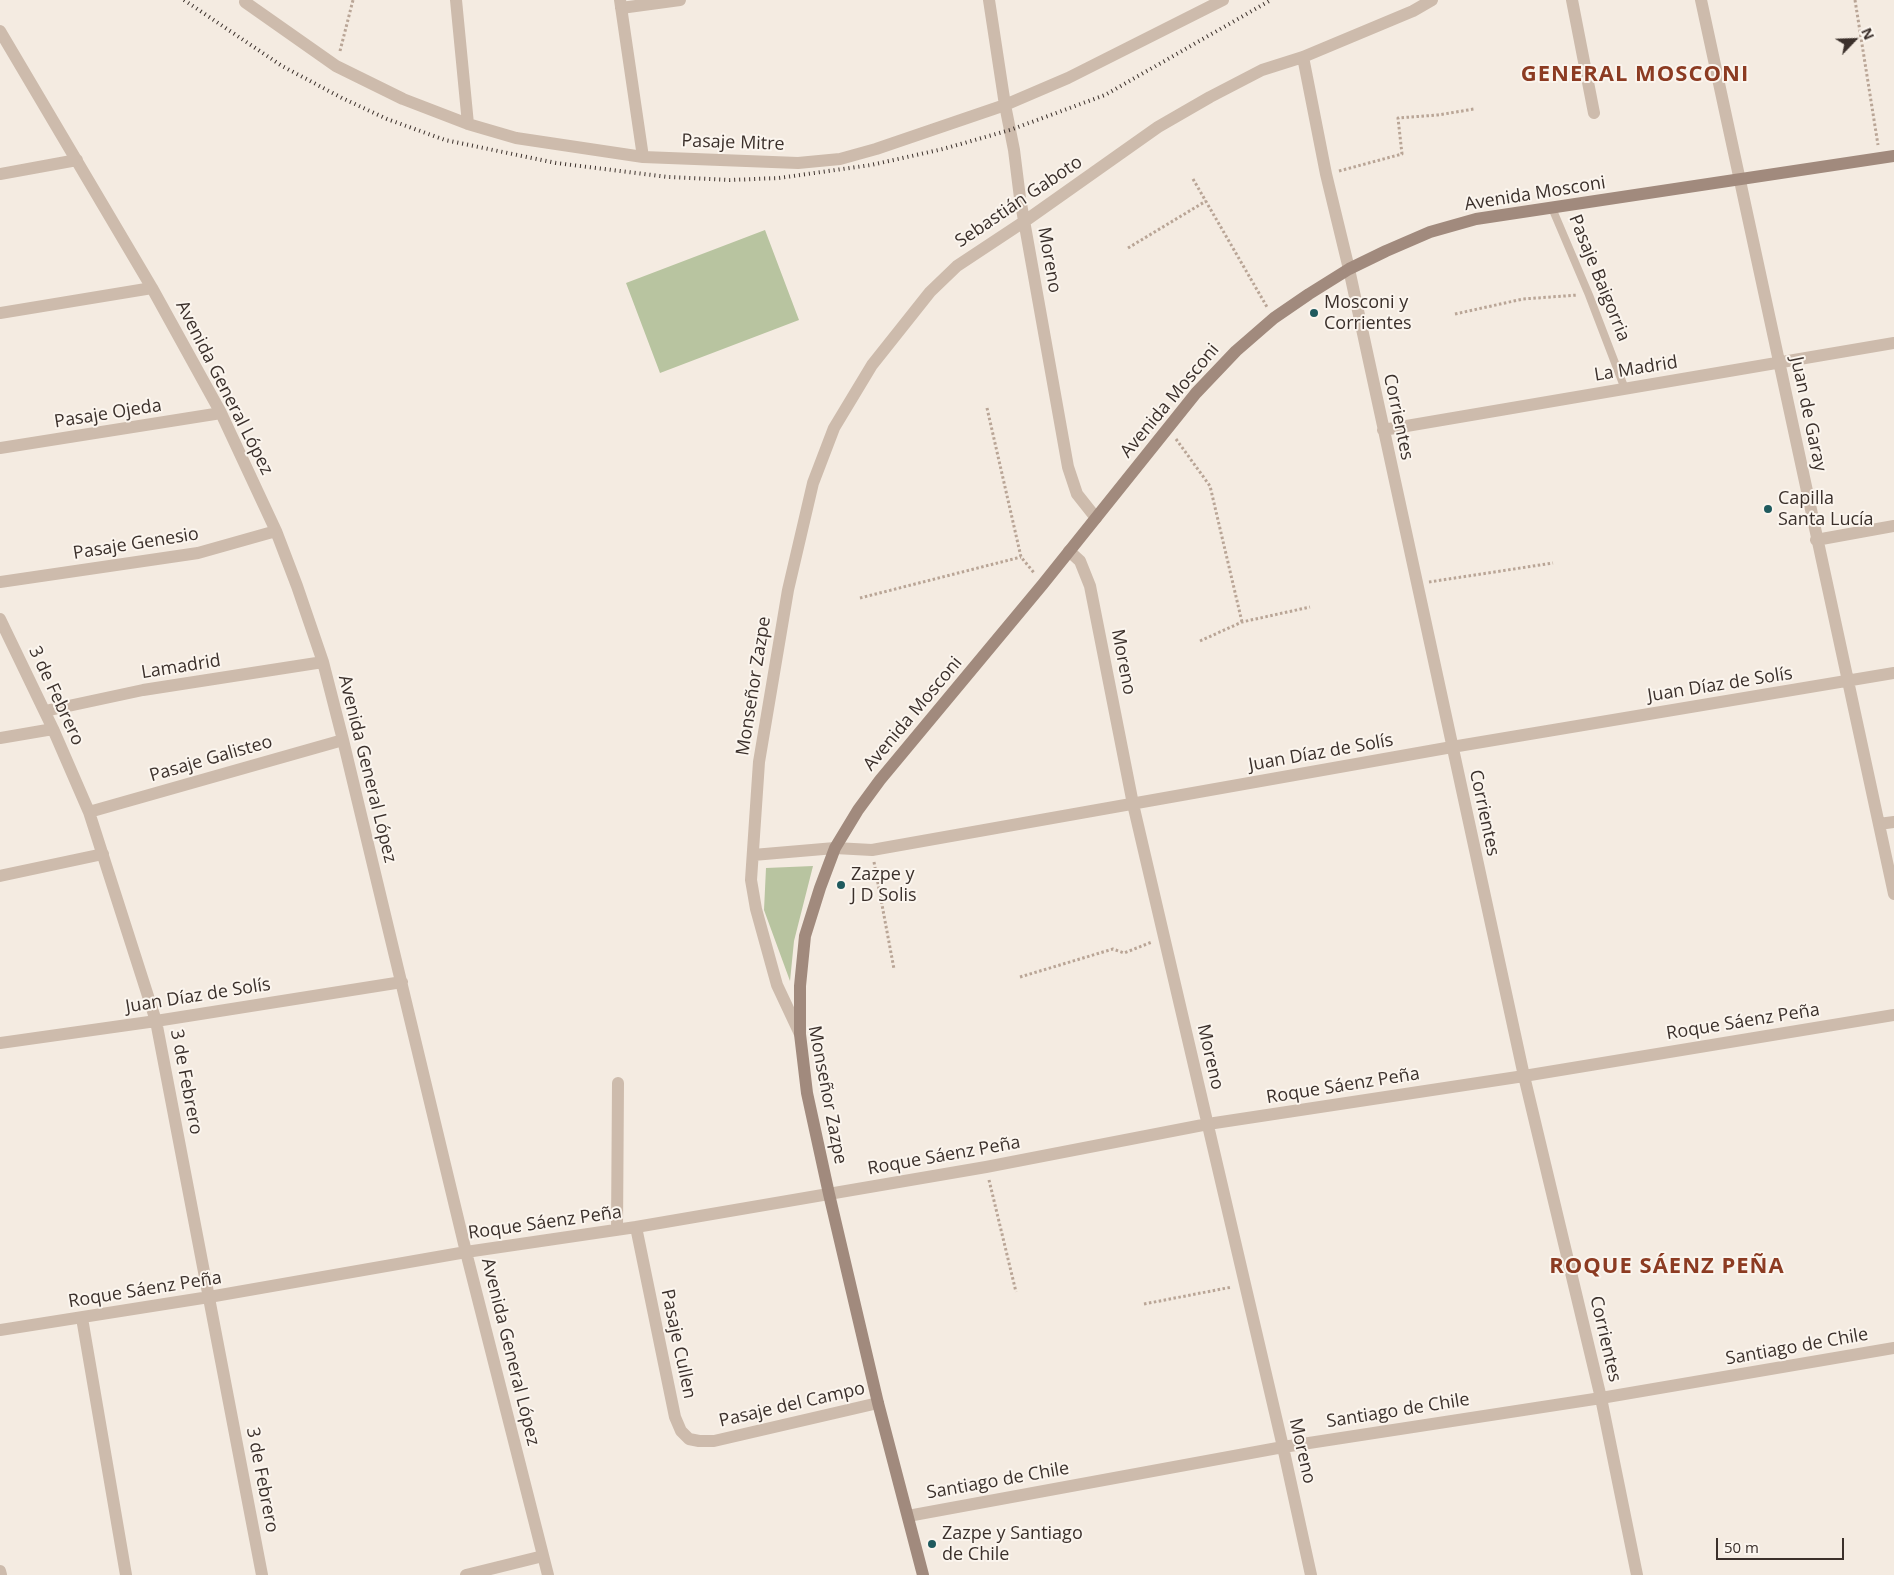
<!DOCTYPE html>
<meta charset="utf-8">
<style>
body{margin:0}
#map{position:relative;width:1894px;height:1575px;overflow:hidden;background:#f4ebe1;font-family:"Open Sans",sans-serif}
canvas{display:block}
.north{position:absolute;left:1829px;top:15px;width:50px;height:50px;-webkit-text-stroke:4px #fbf5ee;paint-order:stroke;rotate:66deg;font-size:14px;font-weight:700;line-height:20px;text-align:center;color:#3b302b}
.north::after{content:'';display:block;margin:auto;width:18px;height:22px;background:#3b302b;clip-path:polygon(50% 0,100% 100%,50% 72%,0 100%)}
.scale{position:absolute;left:1716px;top:1538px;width:128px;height:22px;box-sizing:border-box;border:2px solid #3b302b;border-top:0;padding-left:6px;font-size:15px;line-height:18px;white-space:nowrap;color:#3b302b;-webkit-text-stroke:4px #fbf5ee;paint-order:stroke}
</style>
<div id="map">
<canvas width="1894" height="1575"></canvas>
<div class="north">N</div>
<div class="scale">50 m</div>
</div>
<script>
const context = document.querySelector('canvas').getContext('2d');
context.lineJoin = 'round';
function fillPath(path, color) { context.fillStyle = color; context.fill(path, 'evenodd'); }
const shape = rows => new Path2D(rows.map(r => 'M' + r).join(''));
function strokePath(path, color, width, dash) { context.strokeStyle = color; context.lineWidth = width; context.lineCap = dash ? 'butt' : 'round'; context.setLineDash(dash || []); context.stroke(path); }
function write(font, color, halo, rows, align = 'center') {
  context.font = font + ' "Open Sans",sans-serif'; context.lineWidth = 4; context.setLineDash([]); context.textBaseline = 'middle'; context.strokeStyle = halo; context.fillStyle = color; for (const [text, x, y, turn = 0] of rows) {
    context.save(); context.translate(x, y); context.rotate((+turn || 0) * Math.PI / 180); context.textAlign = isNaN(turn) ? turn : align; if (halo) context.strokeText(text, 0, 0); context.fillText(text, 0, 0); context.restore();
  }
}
fillPath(shape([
 [765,230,799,320,660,373,626,283],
 [813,866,794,941,790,981,764,910,766,868]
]), '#b8c4a0');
strokePath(shape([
 [1855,0,1878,145],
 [340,51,353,0],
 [1339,171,1402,154,1398,118,1438,115,1474,109],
 [1193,179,1267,307],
 [1128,248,1206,201],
 [1455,314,1523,299,1578,295],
 [987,408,1021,557,1035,574],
 [1176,439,1210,486,1242,622],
 [1429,582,1553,563],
 [860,598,1021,557],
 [1200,641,1242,622,1310,607],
 [874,862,894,969],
 [1020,977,1113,949,1124,953,1152,942],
 [989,1180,1016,1292],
 [1144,1304,1232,1287]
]), '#b9a596', 3, [2.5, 2.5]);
strokePath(shape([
 [1552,208,1589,295,1625,389]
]), '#cdbbac', 8);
strokePath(shape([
 [456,0,468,124],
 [620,0,643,157],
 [989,0,1005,105,1014,150,1020,198,1068,467,1077,494,1096,518],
 [1572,0,1594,113],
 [1701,0,1894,894],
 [245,2,336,66,403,99,468,124,516,138,643,157,798,163,840,159,876,149,1005,105,1068,78,1223,0],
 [621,8,680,0],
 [0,31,152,288,221,413,276,531,297,586,323,662,343,740,466,1252,548,1575],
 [1303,57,1326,174,1349,269,1524,1076,1601,1398,1637,1575],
 [0,174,77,160],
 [0,313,152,288],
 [1383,430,1894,343],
 [0,448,221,413],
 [1816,540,1894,526],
 [1069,551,1080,561,1090,586,1133,804,1283,1447,1311,1575],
 [0,582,198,553,276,531],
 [0,619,53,729,89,812,156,1021,262,1575],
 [45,711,143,690,323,662],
 [0,738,53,729],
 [89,812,343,740],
 [1879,824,1894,822],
 [753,855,835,848,872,850,1452,747,1894,673],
 [0,876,103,854],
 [800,1034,777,985,756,909,751,880,759,762,788,590,813,483,834,428,872,365,930,292,957,266,1025,221,1158,127,1210,97,1262,70,1303,57,1413,11,1432,0],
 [0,1043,156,1021,402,982],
 [636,1227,675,1417,681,1431,689,1439,699,1441,714,1441,878,1403],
 [617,1230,618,1083],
 [82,1318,126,1575],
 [0,1330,209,1297,466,1252,636,1227,986,1167,1208,1124,1524,1076,1894,1015],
 [908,1516,1283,1447,1601,1398,1894,1348],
 [0,1571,1,1575],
 [466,1575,543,1556]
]), '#cdbbac', 12);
strokePath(shape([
 [923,1575,878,1403,829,1194,807,1093,800,1034,800,986,805,936,820,888,835,848,858,810,880,780,1043,584,1196,393,1236,351,1274,318,1309,294,1349,269,1386,251,1430,232,1476,219,1894,156]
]), '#a18a7d', 12);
strokePath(shape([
 [184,0,282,66,342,98,387,119,445,140,556,163,668,177,730,180,779,178,871,165,943,149,1010,130,1105,95,1271,0]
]), '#3b302b', 4, [1, 4]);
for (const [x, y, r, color] of [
 [1314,313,5,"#1f5a5e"],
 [1768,509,5,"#1f5a5e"],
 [841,885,5,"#1f5a5e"],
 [932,1544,5,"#1f5a5e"]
]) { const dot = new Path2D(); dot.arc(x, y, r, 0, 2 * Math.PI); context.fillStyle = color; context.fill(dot); strokePath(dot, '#fbf5ee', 2); }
write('18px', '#3b302b', '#fbf5ee', [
 ["Pasaje Mitre",733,143,2],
 ["Avenida Mosconi",1535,194,-9],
 ["Sebastián Gaboto",1019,202,-34],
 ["Moreno",1049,260,80],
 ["Pasaje Baigorria",1599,278,68],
 ["La Madrid",1636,369,-9],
 ["Avenida General López",224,388,63],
 ["Avenida Mosconi",1170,401,-50],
 ["Pasaje Ojeda",108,414,-9],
 ["Juan de Garay",1808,414,78],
 ["Corrientes",1398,417,78],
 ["Pasaje Genesio",136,544,-9],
 ["Moreno",1123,662,79],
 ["Lamadrid",181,667,-9],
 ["Juan Díaz de Solís",1720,685,-9],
 ["Monseñor Zazpe",754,686,-81],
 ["3 de Febrero",56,696,65],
 ["Avenida Mosconi",913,714,-50],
 ["Juan Díaz de Solís",1321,753,-10],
 ["Pasaje Galisteo",211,759,-16],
 ["Avenida General López",367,769,76],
 ["Corrientes",1484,813,78],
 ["Juan Díaz de Solís",198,996,-9],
 ["Roque Sáenz Peña",1743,1022,-9],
 ["Moreno",1210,1057,77],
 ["3 de Febrero",186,1082,79],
 ["Roque Sáenz Peña",1343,1086,-9],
 ["Monseñor Zazpe",827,1095,79],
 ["Roque Sáenz Peña",944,1156,-10],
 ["Roque Sáenz Peña",545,1223,-8],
 ["Roque Sáenz Peña",145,1290,-9],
 ["Corrientes",1605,1339,77],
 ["Pasaje Cullen",678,1344,78],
 ["Santiago de Chile",1797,1347,-10],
 ["Avenida General López",510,1352,76],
 ["Pasaje del Campo",792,1405,-13],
 ["Santiago de Chile",1398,1411,-9],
 ["Moreno",1302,1451,77],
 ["3 de Febrero",262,1480,79],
 ["Santiago de Chile",998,1481,-10]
]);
write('18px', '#3b302b', '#fbf5ee', [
 ["Mosconi y",1324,303],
 ["Corrientes",1324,324],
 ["Capilla",1778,499],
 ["Santa Lucía",1778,520],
 ["Zazpe y",851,875],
 ["J D Solis",851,896],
 ["Zazpe y Santiago",942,1534],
 ["de Chile",942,1555]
], 'left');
context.letterSpacing = '1px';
write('bold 22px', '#8c3b22', '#fbf5ee', [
 ["GENERAL MOSCONI",1635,75],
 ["ROQUE SÁENZ PEÑA",1667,1267]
]);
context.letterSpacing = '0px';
</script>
